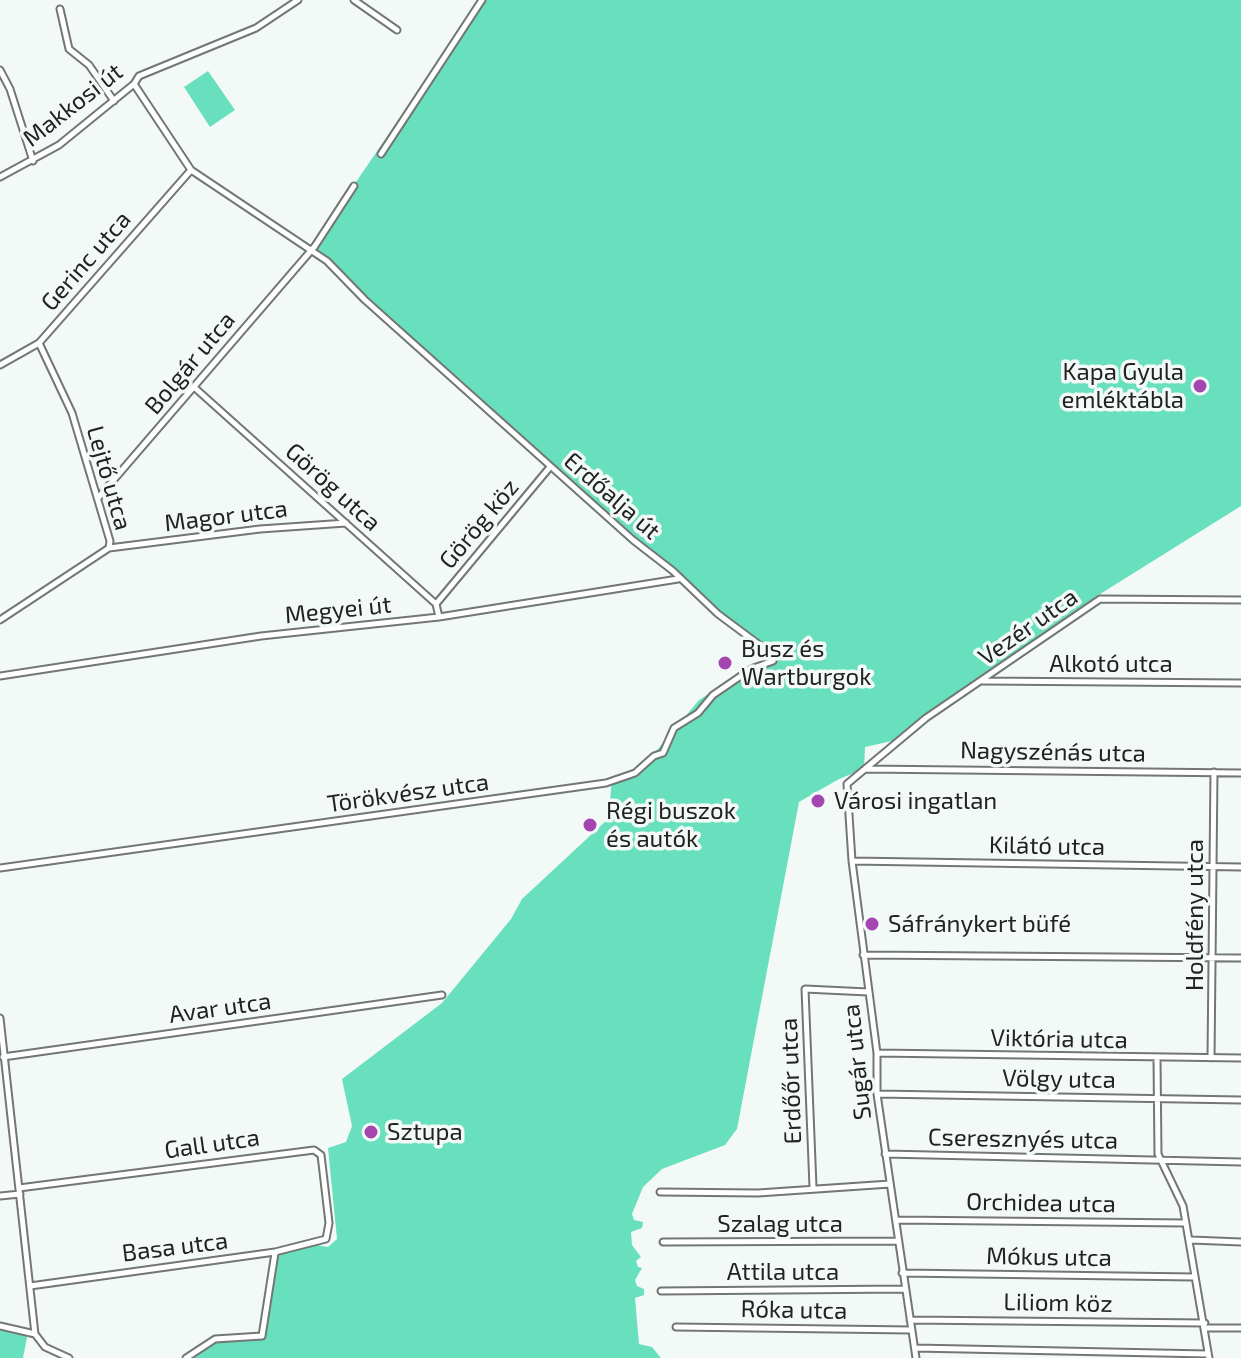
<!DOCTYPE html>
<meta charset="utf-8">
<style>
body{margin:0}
canvas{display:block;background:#f3f9f7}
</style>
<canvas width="1241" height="1358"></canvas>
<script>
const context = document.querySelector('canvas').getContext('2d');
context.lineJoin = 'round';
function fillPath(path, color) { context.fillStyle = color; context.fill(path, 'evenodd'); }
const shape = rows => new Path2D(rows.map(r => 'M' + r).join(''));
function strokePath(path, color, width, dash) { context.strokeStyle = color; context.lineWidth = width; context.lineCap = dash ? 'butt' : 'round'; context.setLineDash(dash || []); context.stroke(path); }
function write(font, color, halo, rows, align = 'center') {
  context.font = font + ' "Exo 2",sans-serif'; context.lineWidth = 7; context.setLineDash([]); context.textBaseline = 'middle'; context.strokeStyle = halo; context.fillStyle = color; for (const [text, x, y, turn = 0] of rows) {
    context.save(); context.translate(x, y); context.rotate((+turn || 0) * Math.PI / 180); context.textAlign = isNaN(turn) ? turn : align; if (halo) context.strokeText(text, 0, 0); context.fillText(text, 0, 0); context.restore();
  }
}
fillPath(shape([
 [480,0,1241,0,1241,506,1097,596,892,741,865,747,864,769,839,779,799,802,737,1129,725,1145,662,1169,643,1187,632,1214,634,1220,643,1222,642,1228,631,1232,632,1245,641,1257,636,1261,638,1267,642,1268,635,1280,637,1286,644,1289,644,1295,635,1298,639,1344,652,1347,661,1358,187,1358,215,1341,264,1338,278,1255,316,1245,328,1247,337,1239,328,1148,346,1142,352,1126,342,1079,442,1003,511,919,522,899,608,819,612,780,636,771,647,762,699,700,732,679,772,661,770,654,365,300,333,266,309,251],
 [208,71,235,110,210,127,184,87],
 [0,1326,27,1337,23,1358,0,1358]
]), '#68e0be');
const street = shape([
 [354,0,397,30],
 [60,9,69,49,89,65,114,101],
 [0,70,10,89,33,161],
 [381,154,482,0],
 [0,177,59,145,134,84,139,76,256,28,298,0],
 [0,365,39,343,191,170],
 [195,388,436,604,439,617],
 [98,498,315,246,354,186],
 [109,548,260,529,346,523],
 [436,604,550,467],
 [0,620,109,548,110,541,72,413,39,343],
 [0,676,261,636,439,617,678,579],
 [982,681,1241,683],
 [865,769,1241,773],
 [852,861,1241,867],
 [0,868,606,783,635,773,654,756,663,753,674,728,698,713,713,695,751,669,773,661,765,649,718,614,673,571,633,540,365,300,327,261,191,170,134,84],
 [863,955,1241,958],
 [0,1018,35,1334],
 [877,1053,1241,1058],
 [3,1057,442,995],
 [1211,1058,1214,772],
 [1157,1059,1158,1154,1183,1206,1209,1358],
 [877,1094,1241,1100],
 [885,1154,1241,1162],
 [813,1187,805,989,868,992],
 [19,1188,314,1150,321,1155,329,1223,326,1239,275,1252,30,1286],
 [660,1192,758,1193,890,1184],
 [0,1196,20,1194],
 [896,1220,1186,1223],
 [1191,1240,1241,1242],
 [663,1242,897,1241],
 [902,1273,1195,1277],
 [661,1291,904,1289],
 [910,1320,1205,1323],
 [0,1326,35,1334,45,1347,69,1358],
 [676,1327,911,1330],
 [1205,1328,1241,1328],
 [915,1348,1208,1354],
 [186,1358,215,1339,262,1336,275,1253],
 [916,1358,877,1094,877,1053,852,861,847,784,926,718,1100,599,1241,600]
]);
strokePath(street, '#727775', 9);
strokePath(street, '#fff', 5);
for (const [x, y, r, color] of [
 [1200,386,8,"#a346b0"],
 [725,663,8,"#a346b0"],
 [818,801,8,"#a346b0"],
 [590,825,8,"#a346b0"],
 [872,924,8,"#a346b0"],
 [371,1132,8,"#a346b0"]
]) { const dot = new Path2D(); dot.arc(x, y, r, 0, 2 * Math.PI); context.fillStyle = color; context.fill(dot); strokePath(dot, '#f3f9f7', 3); }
write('24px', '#212322', '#f3f9f7', [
 ["Makkosi út",73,105,-38],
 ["Gerinc utca",86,261,-49],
 ["Bolgár utca",190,363,-50],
 ["Lejtő utca",109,478,74],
 ["Görög utca",333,487,42],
 ["Erdőalja út",612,496,41],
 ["Magor utca",226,516,-7],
 ["Görög köz",479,524,-50],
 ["Megyei út",338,610,-6],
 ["Vezér utca",1028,627,-35],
 ["Alkotó utca",1111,664],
 ["Nagyszénás utca",1053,752,1],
 ["Törökvész utca",408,793,-8],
 ["Kilátó utca",1047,846,1],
 ["Holdfény utca",1195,915,-90],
 ["Avar utca",220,1008,-8],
 ["Viktória utca",1059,1039,1],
 ["Sugár utca",857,1062,-96],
 ["Völgy utca",1059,1079,1],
 ["Erdőőr utca",791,1081,-92],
 ["Cseresznyés utca",1023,1139,1],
 ["Gall utca",212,1144,-8],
 ["Orchidea utca",1041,1203,1],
 ["Szalag utca",780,1224],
 ["Basa utca",175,1247,-7],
 ["Mókus utca",1049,1257,1],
 ["Attila utca",783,1272],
 ["Liliom köz",1058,1303,1],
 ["Róka utca",794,1310,1]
]);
write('24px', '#212322', '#f3f9f7', [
 ["Kapa Gyula",1184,372,"right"],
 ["emléktábla",1184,400,"right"],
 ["Busz és",741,649],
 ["Wartburgok",741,677],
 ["Városi ingatlan",834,801],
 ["Régi buszok",606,811],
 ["és autók",606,839],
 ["Sáfránykert büfé",888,924],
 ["Sztupa",387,1132]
], 'left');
</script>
